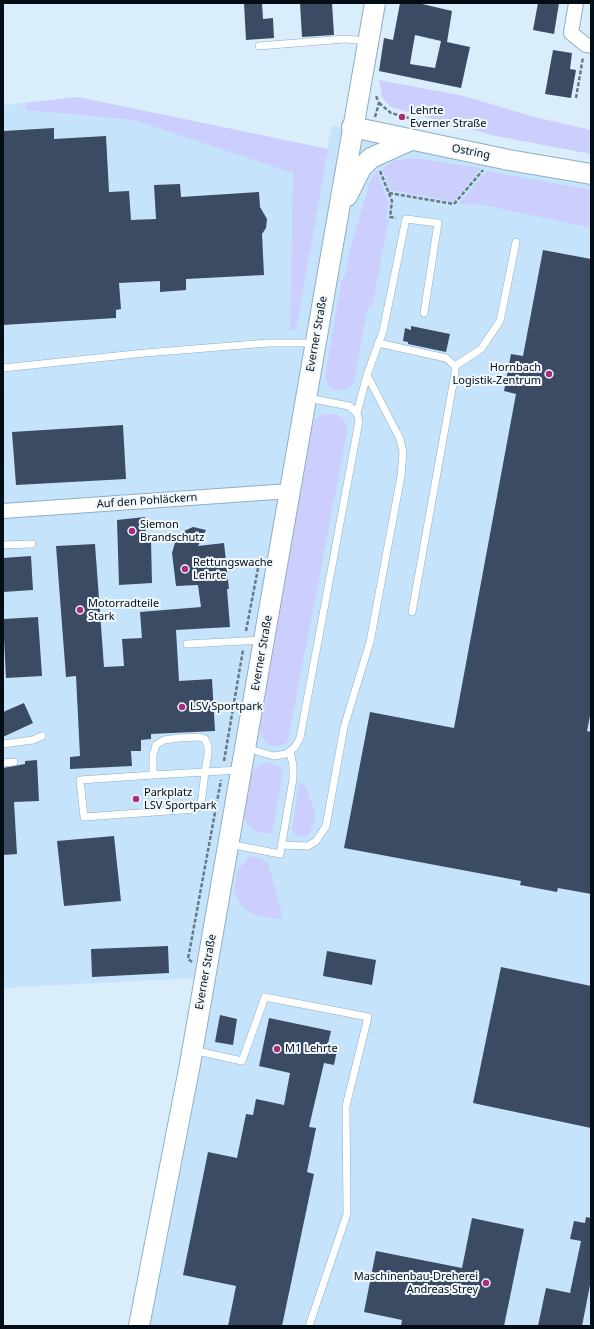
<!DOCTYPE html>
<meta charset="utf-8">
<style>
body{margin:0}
#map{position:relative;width:594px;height:1329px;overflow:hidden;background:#d9edfb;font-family:"Noto Sans",sans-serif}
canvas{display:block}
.frame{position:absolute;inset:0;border:4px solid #030d15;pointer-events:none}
</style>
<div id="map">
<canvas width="594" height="1329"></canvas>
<div class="frame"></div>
</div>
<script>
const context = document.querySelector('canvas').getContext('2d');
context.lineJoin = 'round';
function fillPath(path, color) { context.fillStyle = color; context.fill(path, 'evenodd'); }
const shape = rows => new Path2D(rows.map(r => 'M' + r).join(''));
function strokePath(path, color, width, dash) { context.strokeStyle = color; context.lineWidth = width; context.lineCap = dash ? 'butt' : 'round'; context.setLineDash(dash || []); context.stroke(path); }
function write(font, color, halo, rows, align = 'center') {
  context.font = font + ' "Noto Sans",sans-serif'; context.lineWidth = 4; context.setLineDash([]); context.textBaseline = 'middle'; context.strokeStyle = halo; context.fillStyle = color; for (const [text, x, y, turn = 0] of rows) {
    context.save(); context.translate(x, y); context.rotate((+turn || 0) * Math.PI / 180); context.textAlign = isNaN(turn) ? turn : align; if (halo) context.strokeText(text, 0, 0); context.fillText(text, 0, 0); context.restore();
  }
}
fillPath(shape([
 [78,97,327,149,332,126,411,140,591,167,591,1326,133,1326,195,978,3,988,3,105]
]), '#c5e4fb');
fillPath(shape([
 [379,80,464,96,534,117,591,130,591,154,496,136,390,107,382,97],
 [78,97,328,149,296,330,290,331,293,173,134,120,27,110,25,103],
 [411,158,427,160,481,168,453,202,391,190,382,169,394,161],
 [377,171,388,202,386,219,389,219,372,307,368,307,354,381,351,386,343,390,335,390,330,388,325,378,341,282,346,274,348,256,371,179],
 [487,171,591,190,591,228,475,203,474,205,458,204],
 [324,414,334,414,341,417,346,424,347,433,288,740,285,744,275,746,268,744,262,737,259,727,309,427,315,419],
 [266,762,280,767,283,773,272,834,256,832,247,824,243,814,249,776,256,768],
 [302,782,306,787,316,816,310,832,306,836,300,837,294,834,292,829,299,783],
 [255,856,268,862,283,920,252,914,242,906,238,900,234,891,237,871,248,858]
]), '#cccffd');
fillPath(shape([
 [244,3,262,3,263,19,273,18,274,38,246,40],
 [300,3,332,3,334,35,302,37],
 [400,3,418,3,452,11,447,42,470,47,461,88,379,71,384,38,393,40],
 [415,35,441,41,435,68,410,64],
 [538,3,559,3,554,34,533,30],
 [553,50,572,53,570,69,576,70,571,98,545,94],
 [54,128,54,139,106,136,109,192,129,191,131,220,156,219,154,185,180,184,181,197,259,192,260,207,267,219,266,228,262,234,264,275,186,279,186,290,160,292,160,281,119,283,121,309,116,310,116,318,3,325,3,131],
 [543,250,591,259,591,711,587,731,591,732,591,894,558,888,557,892,520,885,521,881,344,848,370,712,454,728,516,394,504,391,511,354,523,356],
 [411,326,450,334,446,352,408,344,408,342,403,341,405,328,411,330],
 [123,425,126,479,16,485,12,432],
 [145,517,146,542,151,541,152,583,119,585,117,520],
 [193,527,206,530,198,546,224,543,229,589,227,589,230,627,176,630,179,681,212,679,215,731,151,734,151,739,141,740,141,751,131,751,132,766,70,769,70,757,80,756,76,676,66,677,56,546,95,544,104,667,124,666,122,639,142,638,140,612,201,607,198,585,176,586,172,553,176,539,184,531],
 [31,556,33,590,3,592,3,558],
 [38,617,42,676,6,678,3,619],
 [24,703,33,723,3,737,3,712],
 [37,760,39,801,14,802,17,854,3,855,3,768,25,764,25,761],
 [114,836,121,901,64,906,57,841],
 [168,946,169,973,92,977,91,949],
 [327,951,376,960,372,985,323,976],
 [501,967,591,986,591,1128,473,1103],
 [220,1015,237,1019,233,1045,215,1042],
 [269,1018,331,1031,327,1048,337,1050,334,1065,324,1063,309,1127,316,1128,307,1172,314,1174,282,1326,228,1326,236,1286,183,1275,208,1152,237,1158,246,1114,253,1115,256,1099,284,1105,290,1073,259,1066],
 [586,1217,591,1218,591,1280,582,1326,538,1326,546,1288,570,1293,581,1241,570,1239,574,1221,585,1223],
 [472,1218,524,1229,504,1326,401,1326,402,1320,364,1312,376,1251,462,1268]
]), '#3c4b64');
const lane = shape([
 [259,46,345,39,367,41],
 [378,343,446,358,455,366,455,373,412,612],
 [455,366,481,349,500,321,516,242],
 [3,368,145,353,268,343,315,343],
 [308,398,349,406,357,413],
 [3,545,32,544],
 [187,644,263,640],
 [3,744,33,740,42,736],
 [246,748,274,756,286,754,295,747,300,738,359,421,357,413,367,375,383,331,406,219,438,223,424,313],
 [3,763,14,762],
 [153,775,153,755,156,745,164,740,179,738,199,737,205,739,208,746,208,754,205,772,202,797,200,805,196,809,84,817,80,780,153,775,205,772,239,770],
 [229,844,280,854,293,779,293,766,290,751],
 [281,845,308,846,316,841,326,826,344,727,370,642,401,476,403,452,400,439,367,375],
 [193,1050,242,1061,265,997,368,1017,346,1106,347,1214,309,1326]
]);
const street = shape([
 [576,3,571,33,586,45,591,46],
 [3,511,290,491]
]);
const secondary = shape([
 [352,127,509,160,591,174],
 [347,196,361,168,371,158,411,140],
 [139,1326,190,1064,375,3]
]);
strokePath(lane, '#8faec4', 8);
strokePath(street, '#8faec4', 16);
strokePath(secondary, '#8faec4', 22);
strokePath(shape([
 [576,98,583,57],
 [379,103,391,113,441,127],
 [375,117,379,103,376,96],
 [380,171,392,201,390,217,396,218],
 [389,193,454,204,483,170],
 [246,631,259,563],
 [224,761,243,650],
 [192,962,188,959,221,780]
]), '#697882', 2.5, [4, 2]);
strokePath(lane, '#fff', 7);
strokePath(street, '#fff', 14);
strokePath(secondary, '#fff', 20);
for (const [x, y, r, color] of [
 [402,117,4,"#a92c7e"],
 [549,374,4,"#a92c7e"],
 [132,531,4,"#a92c7e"],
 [185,569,4,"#a92c7e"],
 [80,610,4,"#a92c7e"],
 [182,707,4,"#a92c7e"],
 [136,799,4,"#a92c7e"],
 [277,1049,4,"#a92c7e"],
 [486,1283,4,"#a92c7e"]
]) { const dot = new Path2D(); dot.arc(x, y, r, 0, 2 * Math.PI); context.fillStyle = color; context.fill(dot); strokePath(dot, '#f1f8fd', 1.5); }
write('11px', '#030d15', '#f1f8fd', [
 ["Lehrte",410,111],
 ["Everner Straße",410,124],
 ["Hornbach",541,368,"right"],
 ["Logistik-Zentrum",541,381,"right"],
 ["Siemon",140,525],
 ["Brandschutz",140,538],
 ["Rettungswache",193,563],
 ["Lehrte",193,576],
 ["Motorradteile",88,604],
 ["Stark",88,617],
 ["LSV Sportpark",190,707],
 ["Parkplatz",144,793],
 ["LSV Sportpark",144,806],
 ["M1 Lehrte",285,1049],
 ["Maschinenbau-Dreherei",478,1277,"right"],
 ["Andreas Strey",478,1290,"right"]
], 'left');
write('11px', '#030d15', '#f1f8fd', [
 ["Ostring",471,152,11],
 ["Everner Straße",317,334,-80],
 ["Auf den Pohläckern",147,501,-4],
 ["Everner Straße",262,653,-80],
 ["Everner Straße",206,972,-80]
]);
</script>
